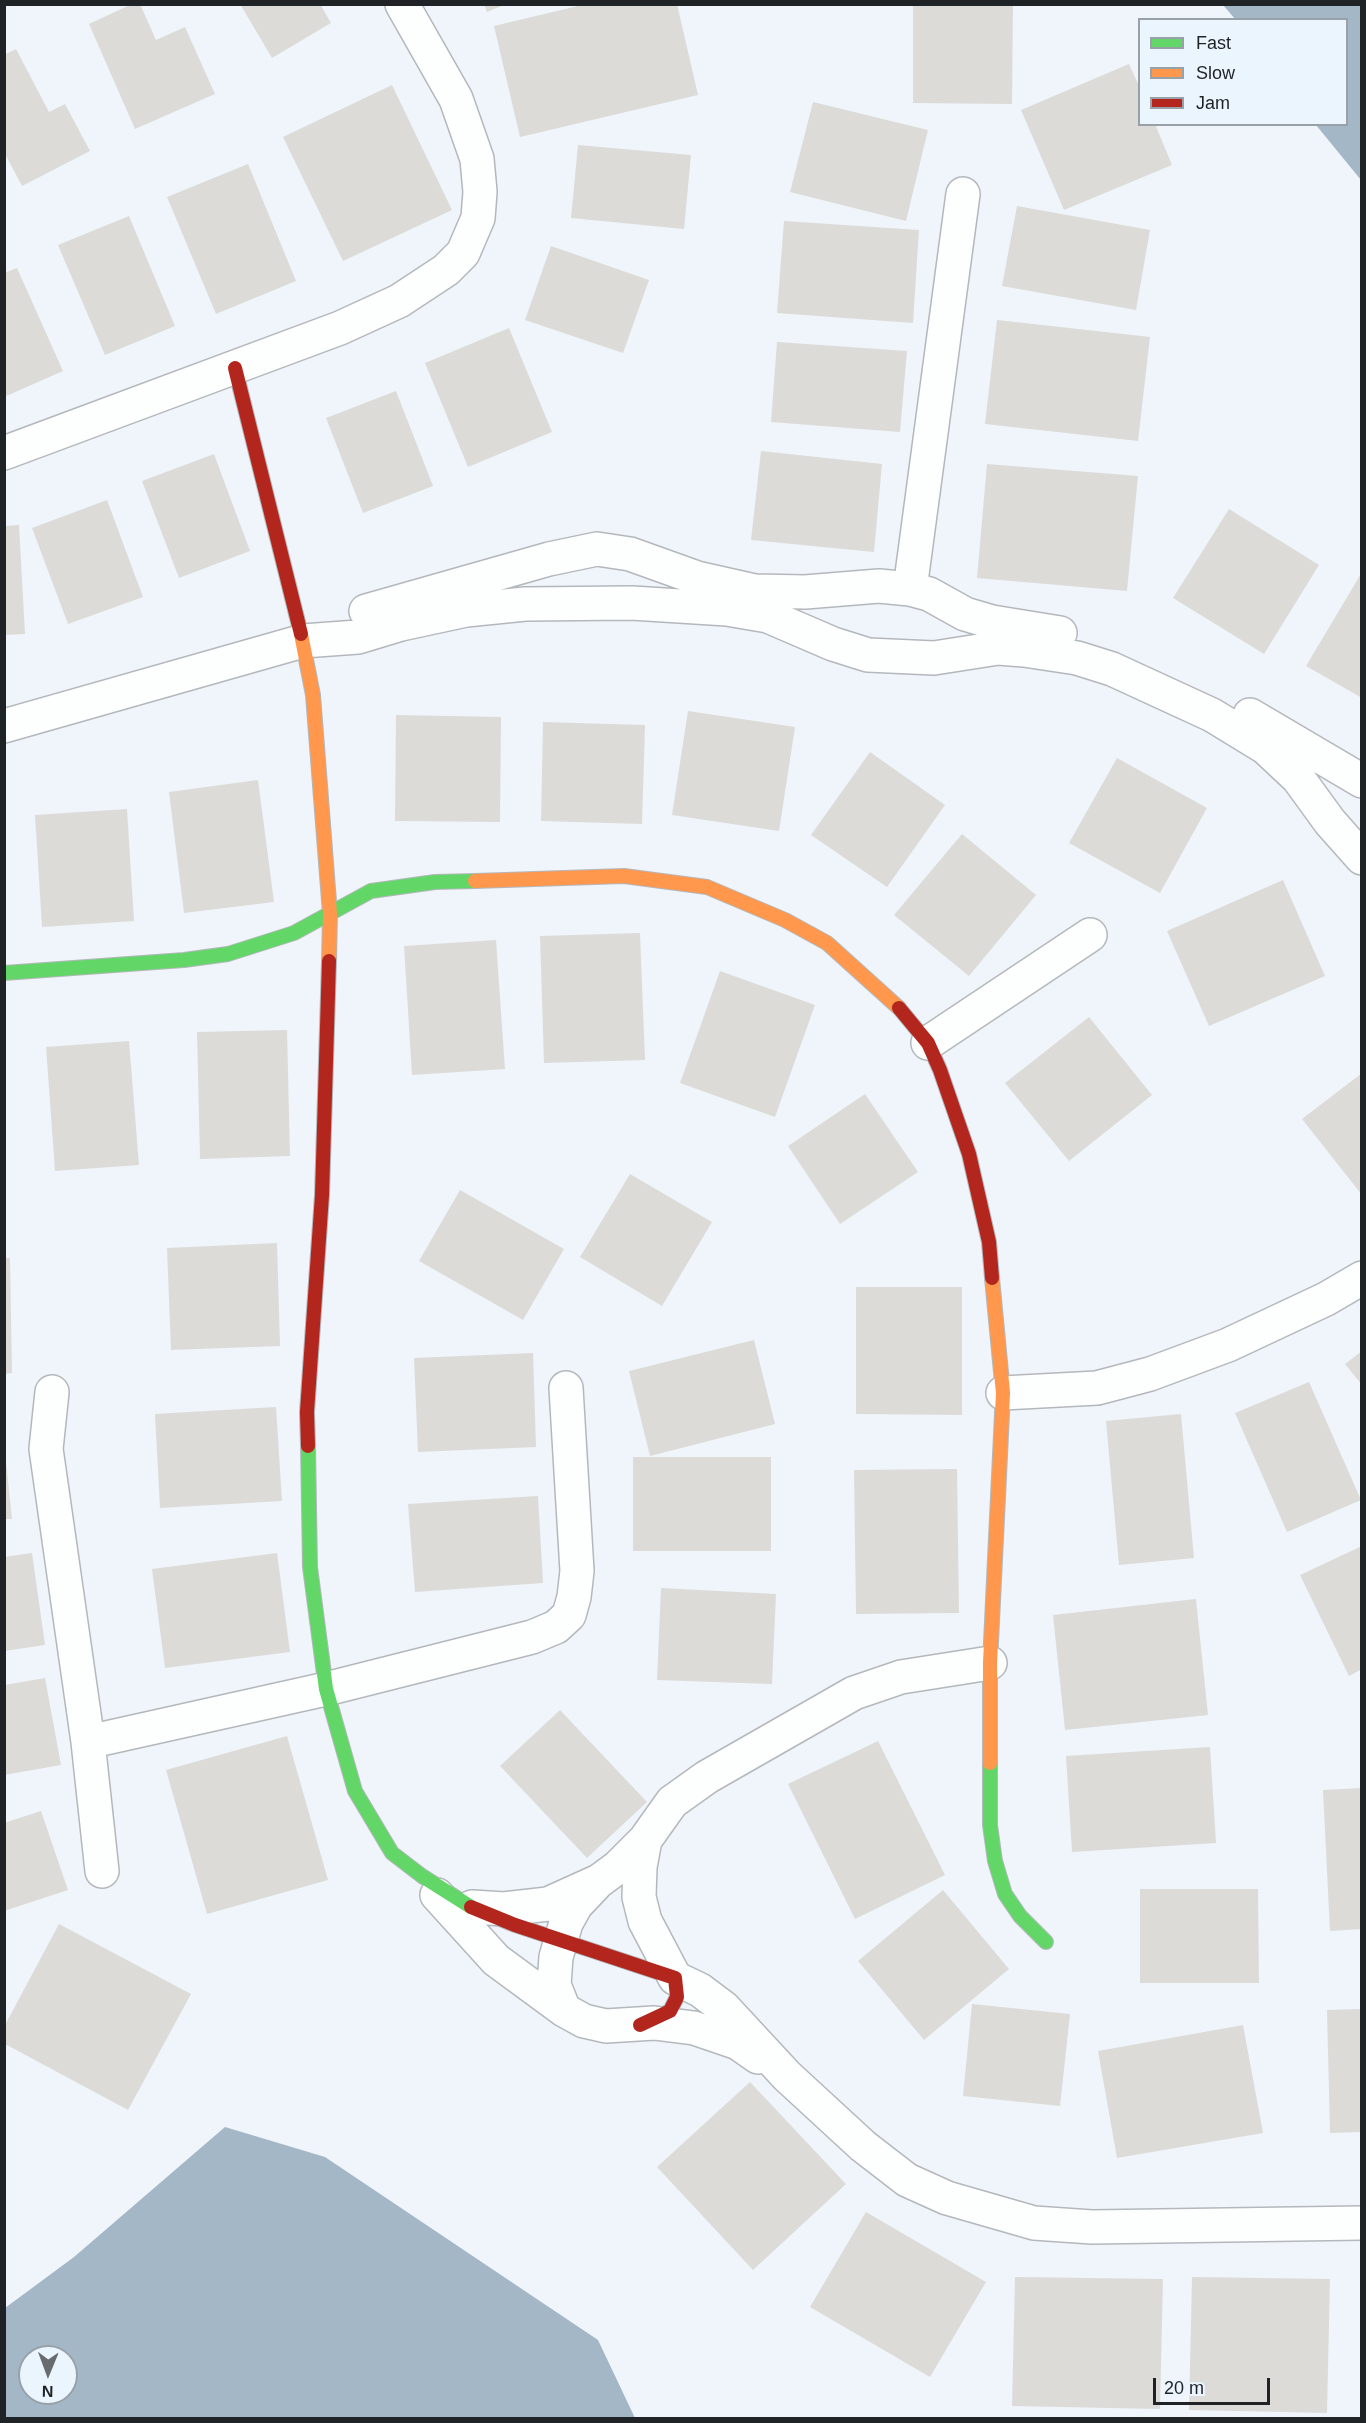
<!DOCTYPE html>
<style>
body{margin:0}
#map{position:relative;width:1366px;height:2423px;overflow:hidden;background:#eff5fa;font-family:Helvetica,sans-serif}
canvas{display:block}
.frame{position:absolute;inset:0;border:6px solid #1f2326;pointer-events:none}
.legend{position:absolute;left:1138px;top:18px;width:210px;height:108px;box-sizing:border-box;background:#ebf5fe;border:2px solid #99a1a8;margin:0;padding:8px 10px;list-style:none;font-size:18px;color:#1f2326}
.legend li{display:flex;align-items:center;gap:12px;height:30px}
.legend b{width:30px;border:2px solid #99a1a8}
.north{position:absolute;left:18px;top:2345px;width:60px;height:60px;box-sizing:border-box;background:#ebf5fe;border:2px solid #99a1a8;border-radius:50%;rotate:181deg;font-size:16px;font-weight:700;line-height:24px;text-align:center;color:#1f2326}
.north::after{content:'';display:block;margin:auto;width:21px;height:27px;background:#686c70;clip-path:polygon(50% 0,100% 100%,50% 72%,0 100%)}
.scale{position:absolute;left:1153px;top:2378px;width:117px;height:27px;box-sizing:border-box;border:3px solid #1f2326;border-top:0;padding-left:8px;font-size:18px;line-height:21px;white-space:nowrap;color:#1f2326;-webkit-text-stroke:4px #ebf5fe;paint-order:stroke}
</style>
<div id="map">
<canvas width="1366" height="2423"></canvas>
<div class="frame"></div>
<ul class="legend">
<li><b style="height:8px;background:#63d668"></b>Fast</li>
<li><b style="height:8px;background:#ff974d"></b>Slow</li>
<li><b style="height:8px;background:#b3261e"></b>Jam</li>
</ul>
<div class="north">N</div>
<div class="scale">20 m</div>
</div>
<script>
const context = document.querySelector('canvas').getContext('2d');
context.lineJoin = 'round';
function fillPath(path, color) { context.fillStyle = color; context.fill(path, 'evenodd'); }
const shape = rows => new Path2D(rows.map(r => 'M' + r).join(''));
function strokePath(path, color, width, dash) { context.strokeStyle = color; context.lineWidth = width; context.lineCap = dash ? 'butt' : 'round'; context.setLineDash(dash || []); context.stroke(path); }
fillPath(shape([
 [1223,5,1361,5,1361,180,1316,125,1346,124,1346,20,1235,19],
 [225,2127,325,2157,598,2340,635,2418,5,2418,5,2308,74,2257],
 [30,2357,66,2357,66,2393,30,2393]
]), '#a4b7c7');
fillPath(shape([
 [132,4,140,4,156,40,185,27,215,94,135,129,89,24],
 [240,4,320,4,331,23,272,58],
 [484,4,504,4,504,5,487,12],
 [586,4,677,4,698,95,520,137,494,26],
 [913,4,1013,4,1012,104,913,103],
 [16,49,49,112,65,104,90,151,22,186,4,152,4,55],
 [1129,64,1140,88,1140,124,1155,124,1172,165,1064,210,1021,110],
 [392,85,452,210,343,261,283,137],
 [813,102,928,130,906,221,790,192],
 [578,145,691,155,684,229,571,218],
 [248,164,296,281,216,314,167,197],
 [1017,206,1150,230,1136,310,1002,286],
 [129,216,175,326,105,355,58,245],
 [784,221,919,230,913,323,777,313],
 [551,246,649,280,623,353,525,320],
 [17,268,63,371,4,397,4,273],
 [997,320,1150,337,1138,441,985,424],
 [509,328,552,432,468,467,425,363],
 [777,342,907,351,900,432,771,422],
 [396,391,433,486,363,513,326,418],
 [761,451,882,464,874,552,751,540],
 [214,454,250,551,179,578,142,481],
 [987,464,1138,476,1127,591,977,578],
 [107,500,143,597,68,624,32,528],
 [1229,509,1319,565,1264,654,1173,598],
 [19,525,25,634,4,635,4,526],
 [1362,572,1362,698,1306,666],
 [688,711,795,727,779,831,672,815],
 [396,715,501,717,500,822,395,821],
 [543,722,645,725,642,824,541,821],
 [870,752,945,805,887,887,811,835],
 [1117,758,1207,808,1160,893,1069,843],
 [258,780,274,902,184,913,169,792],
 [127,809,134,921,42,927,35,815],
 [962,834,1036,895,969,976,894,915],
 [1283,880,1325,976,1209,1026,1167,931],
 [640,933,645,1060,544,1063,540,936],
 [496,940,505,1069,412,1075,404,946],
 [720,971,815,1005,775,1117,680,1083],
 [1089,1017,1152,1095,1069,1161,1005,1083],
 [287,1030,290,1156,200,1159,197,1032],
 [129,1041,139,1165,55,1171,46,1047],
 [1362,1073,1362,1195,1302,1119],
 [865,1094,918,1172,840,1224,788,1146],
 [630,1174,712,1222,662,1306,580,1257],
 [460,1190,564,1249,523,1320,419,1261],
 [277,1243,280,1346,171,1350,167,1248],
 [4,1258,10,1258,12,1373,4,1374],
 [856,1287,962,1287,962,1415,856,1414],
 [754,1340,775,1424,650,1456,629,1371],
 [1362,1351,1362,1385,1345,1364],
 [533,1353,536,1447,418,1452,414,1358],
 [1309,1382,1361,1500,1287,1532,1235,1413],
 [276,1407,282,1501,160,1508,155,1414],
 [1181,1414,1194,1558,1119,1565,1106,1421],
 [4,1443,12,1519,4,1519],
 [633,1457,771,1457,771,1551,633,1551],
 [957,1469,959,1613,856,1614,854,1470],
 [538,1496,543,1583,415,1592,408,1504],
 [1362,1546,1362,1669,1349,1676,1300,1575],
 [32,1553,45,1645,4,1651,4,1557],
 [277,1553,290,1652,165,1668,152,1569],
 [661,1588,776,1594,772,1684,657,1680],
 [1196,1599,1208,1715,1065,1730,1053,1615],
 [45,1678,61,1765,4,1775,4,1685],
 [560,1710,647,1802,587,1858,500,1766],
 [287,1736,328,1880,207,1914,166,1770],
 [878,1741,945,1875,855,1919,788,1784],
 [1210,1747,1216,1843,1072,1852,1066,1756],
 [1362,1788,1362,1929,1330,1931,1323,1790],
 [41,1811,68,1890,4,1911,4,1823],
 [1140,1889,1258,1889,1259,1983,1140,1983],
 [943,1890,1009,1969,924,2040,858,1961],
 [59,1924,191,1994,128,2110,5,2044,5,2025],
 [972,2004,1070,2014,1060,2106,963,2096],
 [1362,2009,1362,2132,1330,2133,1327,2010],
 [1243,2025,1263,2133,1117,2158,1098,2051],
 [750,2082,846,2184,753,2270,657,2167],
 [866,2212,986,2282,930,2377,810,2307],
 [1015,2277,1163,2279,1160,2409,1012,2406],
 [1192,2277,1330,2279,1327,2413,1189,2410]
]), '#dcdbd8');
const street = shape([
 [4,453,340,328,399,301,446,270,463,253,478,218,480,192,477,159,456,99,402,4],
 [910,589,963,194],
 [366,611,549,559,597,549,630,554,697,578,755,591,805,592,879,586,910,589,929,594,965,614,992,622,1060,633],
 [1250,715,1362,781],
 [4,726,303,641,358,637,401,624,466,610,525,604,632,603,727,609,768,616,833,644,868,655,934,658,998,648,1024,650,1077,658,1112,669,1212,715,1266,748,1298,778,1330,822,1362,858],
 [928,1043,1090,935],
 [52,1392,46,1449,88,1742,102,1871],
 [1003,1393,1097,1388,1150,1374,1228,1345,1326,1299,1362,1278],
 [88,1742,326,1689,532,1637,556,1627,569,1615,574,1597,577,1571,566,1388],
 [645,1840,672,1802,707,1777,854,1693,901,1677,990,1663],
 [437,1895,496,1960,564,2010,584,2021,606,2026,654,2023,694,2028,738,2043,758,2057],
 [472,1907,504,1909,548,1904,599,1881,618,1867,645,1840,640,1867,639,1897,645,1921,675,1978,700,1990,724,2008,787,2076,863,2146,907,2180,947,2198,1034,2223,1092,2227,1362,2223],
 [564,2010,554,1985,556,1957,566,1923,576,1905,595,1885]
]);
const fast = shape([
 [4,973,184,960,228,954,294,933,371,891,435,882,475,881],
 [308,1446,310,1567,326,1689,355,1791,392,1853,422,1876,471,1907],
 [990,1763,990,1825,995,1861,1005,1894,1020,1916,1046,1942]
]);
const slow = shape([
 [301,634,313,695,330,914,329,961],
 [475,881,624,876,707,887,785,920,827,943,899,1008],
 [990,1763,990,1663,1003,1393,992,1278]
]);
const jam = shape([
 [235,368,301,634],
 [899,1008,928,1043,940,1070,969,1154,989,1242,992,1278],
 [308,1446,307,1412,322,1195,329,961],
 [471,1907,515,1925,675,1978,677,1997,670,2011,640,2025]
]);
strokePath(street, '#b4b8bc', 36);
strokePath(fast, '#b4b8bc', 16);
strokePath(slow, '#b4b8bc', 16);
strokePath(jam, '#b4b8bc', 16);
strokePath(street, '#fdfefe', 33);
strokePath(fast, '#63d668', 14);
strokePath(slow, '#ff974d', 14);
strokePath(jam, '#b3261e', 14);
</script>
